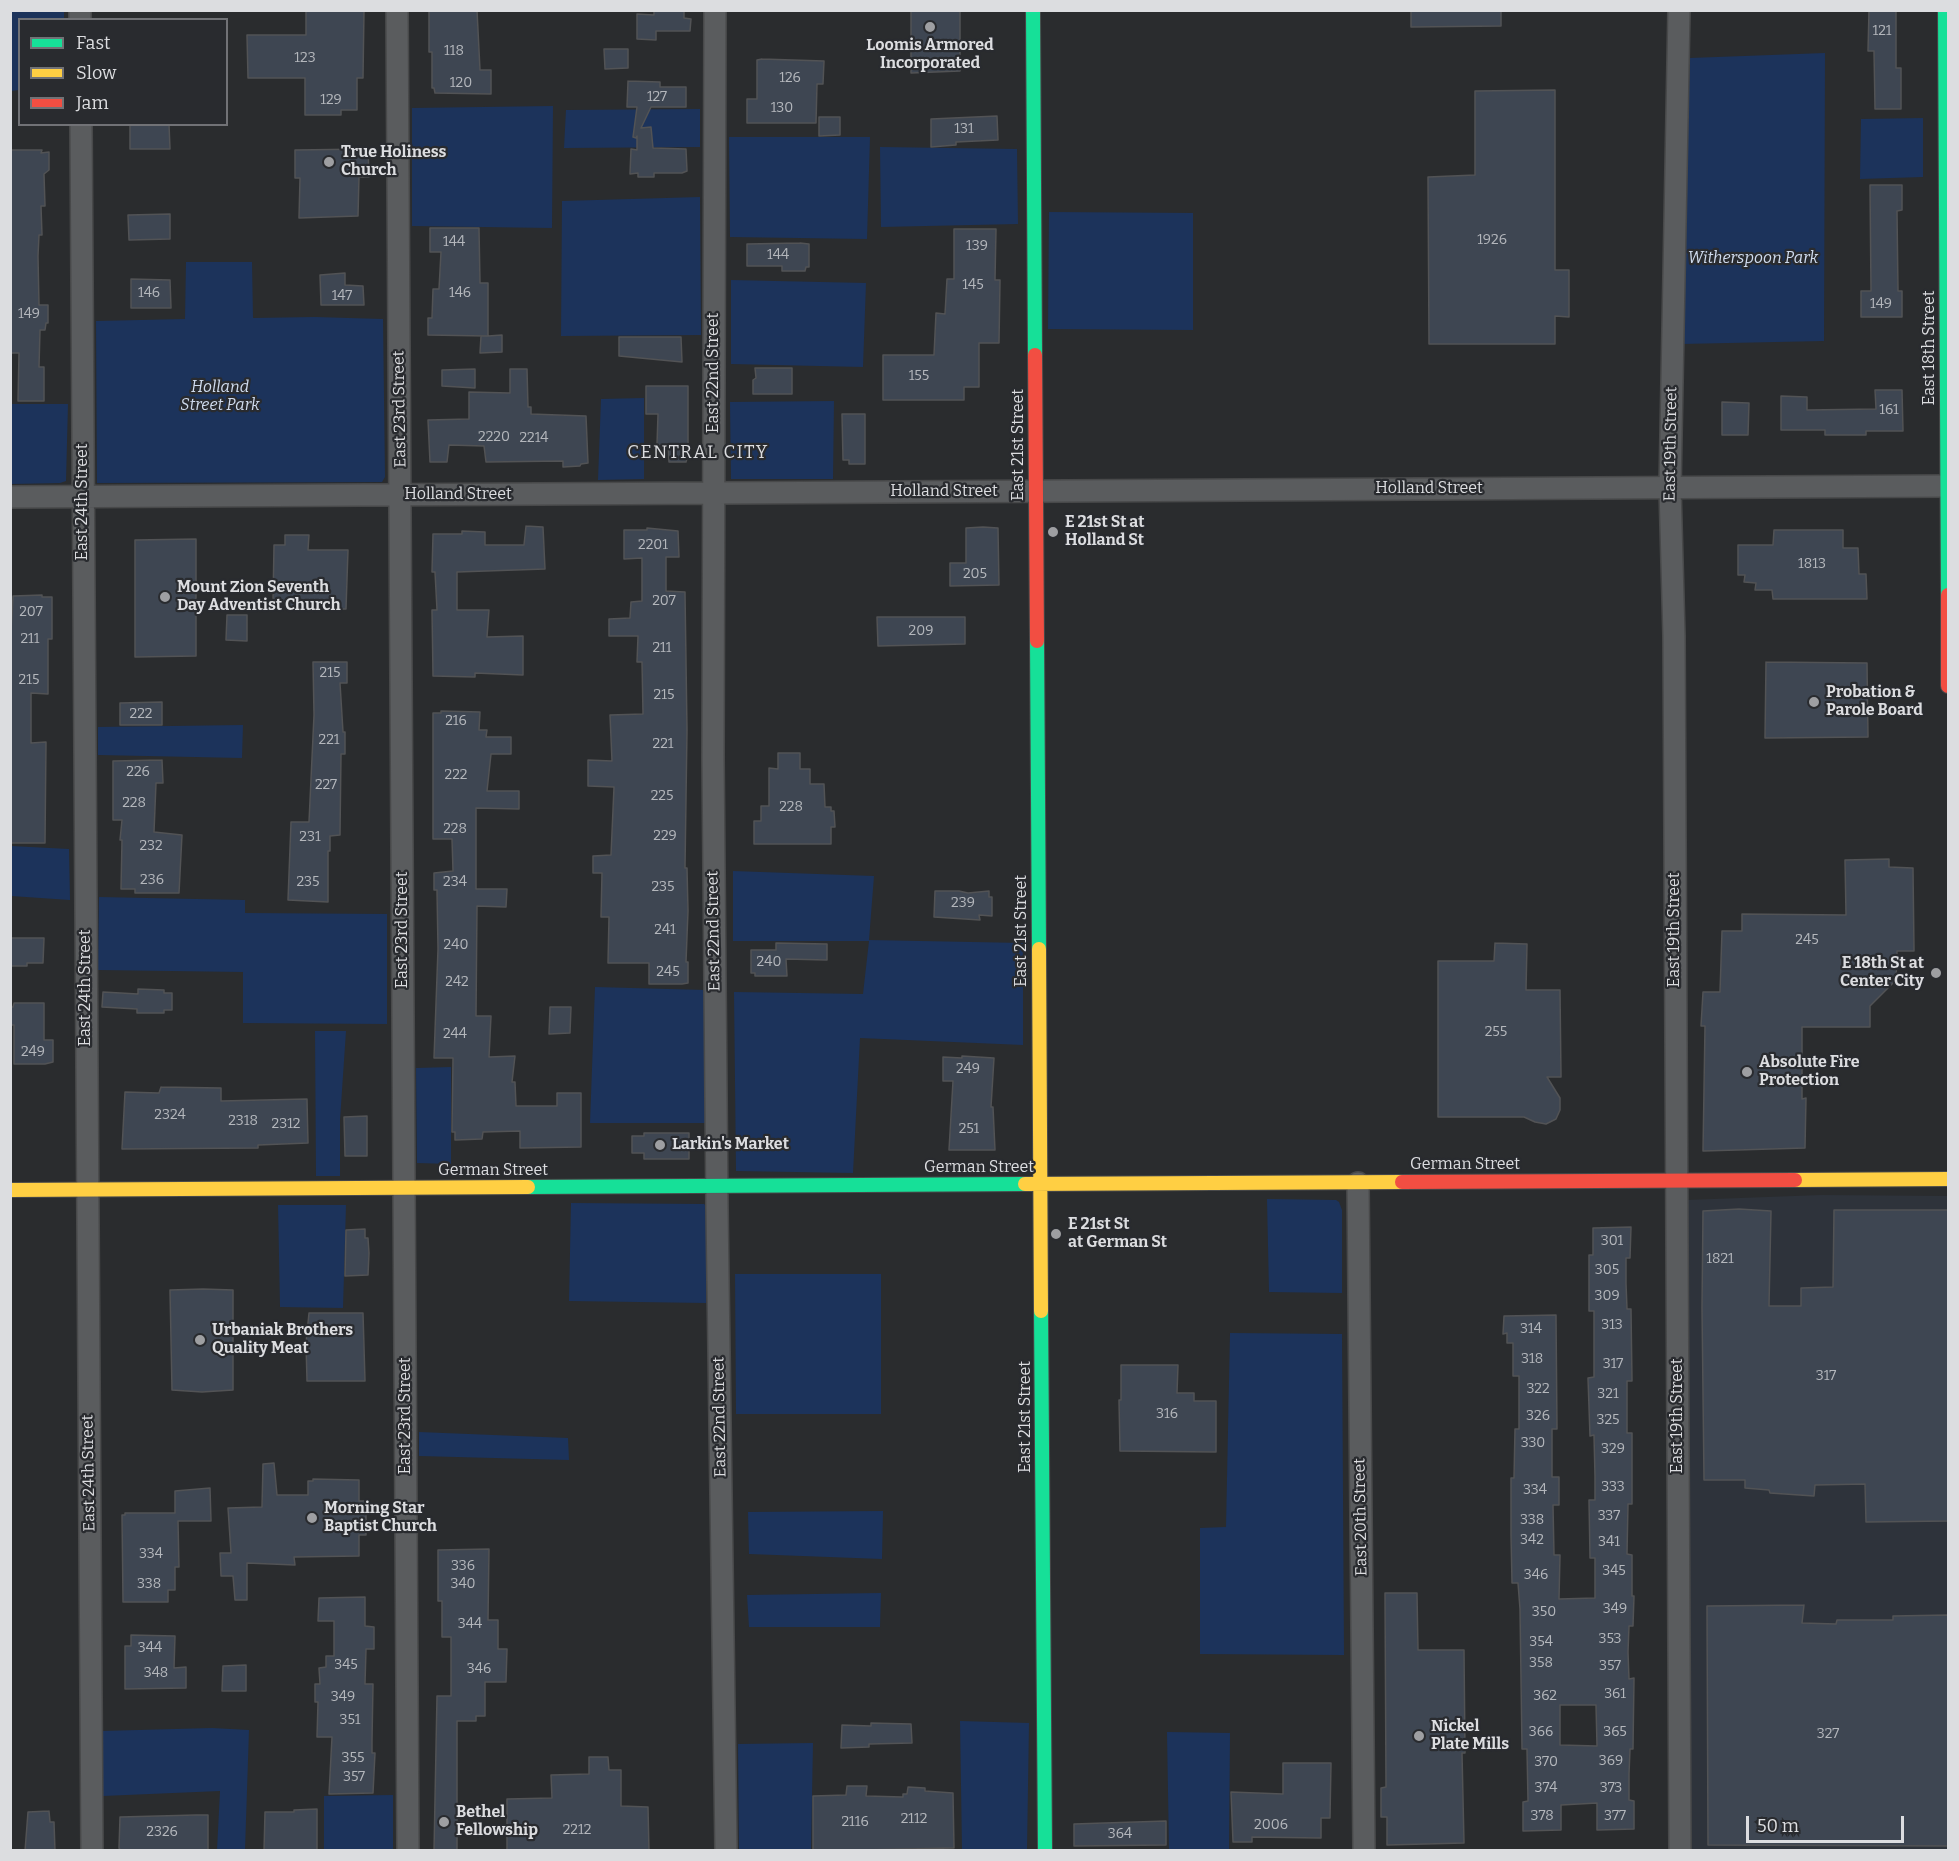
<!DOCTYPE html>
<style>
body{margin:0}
#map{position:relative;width:1959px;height:1861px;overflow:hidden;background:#2a2c2e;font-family:Bitter,serif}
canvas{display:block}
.frame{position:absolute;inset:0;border:12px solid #dcdde0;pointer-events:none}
.legend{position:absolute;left:18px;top:18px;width:210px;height:108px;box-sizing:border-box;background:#292b2f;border:2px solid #717276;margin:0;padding:8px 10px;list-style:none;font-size:18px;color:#dcdde0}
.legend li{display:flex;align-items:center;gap:12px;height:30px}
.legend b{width:30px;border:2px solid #717276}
.scale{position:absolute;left:1746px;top:1816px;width:158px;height:27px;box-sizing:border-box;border:3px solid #dcdde0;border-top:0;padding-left:8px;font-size:18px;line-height:21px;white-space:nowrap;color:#dcdde0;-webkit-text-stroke:4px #292b2f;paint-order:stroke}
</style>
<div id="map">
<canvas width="1959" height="1861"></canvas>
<div class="frame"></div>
<ul class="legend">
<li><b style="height:8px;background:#16e098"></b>Fast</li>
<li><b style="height:8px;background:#ffcf43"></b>Slow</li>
<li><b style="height:8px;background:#f24e42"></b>Jam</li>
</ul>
<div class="scale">50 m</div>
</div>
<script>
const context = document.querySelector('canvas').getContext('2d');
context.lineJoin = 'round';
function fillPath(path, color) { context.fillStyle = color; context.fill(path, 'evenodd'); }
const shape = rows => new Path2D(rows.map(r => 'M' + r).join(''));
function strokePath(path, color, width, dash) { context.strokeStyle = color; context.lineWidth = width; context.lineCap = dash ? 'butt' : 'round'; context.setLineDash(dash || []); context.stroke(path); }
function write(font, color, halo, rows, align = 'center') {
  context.font = font + ' Bitter,serif'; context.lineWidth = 4.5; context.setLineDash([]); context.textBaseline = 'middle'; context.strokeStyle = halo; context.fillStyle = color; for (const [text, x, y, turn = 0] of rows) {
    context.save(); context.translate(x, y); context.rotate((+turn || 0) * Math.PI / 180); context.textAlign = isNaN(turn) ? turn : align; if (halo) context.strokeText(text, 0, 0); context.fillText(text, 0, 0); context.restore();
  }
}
fillPath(shape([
 [1821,1195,1948,1196,1948,1850,1690,1850,1686,1200]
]), '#2e333b');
fillPath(shape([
 [11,10,64,11,64,19,20,20,19,90,11,91],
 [1825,53,1824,341,1681,344,1690,58],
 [553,106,552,228,412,226,412,108],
 [700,109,700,147,564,148,566,110],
 [1923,118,1923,177,1860,179,1861,119],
 [729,137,870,137,867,239,730,237],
 [880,147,1017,149,1018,224,881,227],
 [700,197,701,335,561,336,562,201],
 [1049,212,1193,213,1193,330,1048,329],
 [186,262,252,262,253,318,315,317,383,319,385,477,382,482,97,483,96,321,185,319],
 [731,280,866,283,863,367,731,364],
 [644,398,644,479,598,480,601,399],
 [834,401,833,479,731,479,730,402],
 [12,404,68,404,66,481,60,483,11,484],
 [243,725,242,758,98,755,98,727],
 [11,846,69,849,70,900,11,896],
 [733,871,874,876,869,940,1023,943,1023,1045,860,1038,853,1173,736,1171,734,992,863,994,869,941,733,941],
 [99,897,245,900,245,913,387,914,387,1024,243,1023,243,972,98,970],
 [595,987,706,990,706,1123,590,1123],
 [315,1031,346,1031,340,1120,340,1176,316,1176],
 [451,1067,451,1164,417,1163,416,1068],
 [1267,1199,1336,1200,1339,1202,1342,1210,1342,1293,1269,1292],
 [571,1203,704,1204,706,1206,706,1303,569,1301],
 [278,1205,346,1205,343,1308,280,1307],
 [735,1274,881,1274,881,1414,736,1414],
 [1230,1333,1342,1334,1344,1655,1200,1654,1200,1528,1226,1527],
 [419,1432,568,1438,569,1460,419,1456],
 [883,1511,882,1559,749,1554,748,1512],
 [881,1593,880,1627,749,1627,747,1595],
 [960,1721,1029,1723,1027,1850,962,1850],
 [212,1728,249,1730,245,1850,217,1850,220,1791,103,1796,101,1731],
 [1167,1732,1230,1733,1229,1850,1169,1850],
 [813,1743,811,1850,739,1850,738,1744],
 [393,1795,393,1850,324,1850,324,1796]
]), '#1c335b');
const building = shape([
 [306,10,364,10,363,78,357,78,357,110,341,110,341,115,305,115,305,78,248,78,247,35,306,35,306,10],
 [429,10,477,10,480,70,491,70,491,94,435,93,434,88,432,88,432,52,429,52,429,10],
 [654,10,684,10,684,18,691,19,690,31,656,31,656,40,637,39,637,14,654,15,654,10],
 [911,10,960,10,960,71,911,73,911,10],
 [1411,10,1501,10,1501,26,1411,27,1411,10],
 [1869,10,1896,10,1896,68,1901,68,1901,109,1875,109,1874,51,1868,51,1869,10],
 [604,49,628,49,628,68,605,69,604,49],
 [762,59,824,61,823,84,817,84,816,123,747,123,747,99,757,99,757,60,762,59],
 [628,81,660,82,660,87,686,87,686,107,651,107,641,128,651,127,653,148,686,149,687,171,682,173,654,173,654,177,638,177,638,173,630,174,631,149,637,150,637,136,636,138,633,137,637,107,627,107,628,81],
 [1555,90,1555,270,1569,270,1569,317,1555,316,1555,344,1429,344,1428,177,1475,175,1475,91,1555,90],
 [997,116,998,140,956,142,956,145,931,147,931,119,997,116],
 [819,117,840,117,840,135,819,136,819,117],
 [130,124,169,124,170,149,130,149,130,124],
 [368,149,369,177,359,177,358,216,299,218,300,178,295,178,295,150,368,149],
 [10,150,42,150,41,153,49,152,49,170,44,174,45,206,41,206,42,235,39,235,38,256,39,305,48,305,48,323,46,323,45,330,40,330,39,367,44,367,44,401,18,401,19,353,10,353,10,150],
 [1870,185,1902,185,1902,210,1897,211,1898,291,1902,291,1902,317,1861,317,1861,291,1871,291,1870,185],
 [170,214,170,239,129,240,128,215,170,214],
 [430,228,479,228,480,283,488,283,488,336,502,335,502,352,480,353,481,336,487,336,428,335,428,318,432,318,433,289,439,289,441,252,430,252,430,228],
 [954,229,996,229,995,280,1000,280,999,343,979,343,979,387,964,387,964,400,883,400,883,355,934,355,936,313,945,314,947,279,954,279,954,229],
 [800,243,809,244,809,267,806,267,805,271,782,271,782,266,747,266,747,244,800,243],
 [345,273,345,285,363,286,364,305,321,305,320,275,345,273],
 [131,279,170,280,171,308,131,308,131,279],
 [619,337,681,337,682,362,619,356,619,337],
 [755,368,792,368,792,394,753,394,753,380,756,378,755,368],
 [475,369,475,388,442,386,442,370,475,369],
 [510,369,527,369,528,407,531,407,531,414,586,416,588,463,581,464,580,466,563,467,563,461,486,462,484,446,449,445,447,462,430,462,428,420,469,419,469,392,510,393,510,369],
 [646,386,688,386,688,454,686,462,669,462,668,445,657,445,658,414,646,414,646,386],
 [1875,390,1902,390,1903,431,1866,431,1866,435,1825,435,1825,430,1781,430,1781,396,1807,397,1807,410,1876,409,1875,390],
 [1722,402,1749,403,1748,435,1722,435,1722,402],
 [842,414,865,414,865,464,849,464,849,460,843,460,842,414],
 [526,526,543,527,545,569,457,572,457,610,489,610,487,637,523,636,523,675,475,673,475,677,433,676,432,610,437,610,435,572,432,572,433,534,462,534,462,531,485,532,485,545,524,545,526,526],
 [983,527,998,528,999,585,950,586,950,563,966,563,966,528,983,527],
 [647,528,678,531,679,557,666,557,666,591,685,592,687,730,685,868,687,868,688,911,686,962,688,962,688,983,682,984,649,984,649,963,608,963,609,917,601,917,602,873,593,873,593,856,611,855,614,787,588,786,588,760,612,761,610,715,643,714,642,662,637,662,638,636,609,636,609,619,630,618,631,602,642,601,642,558,624,559,624,530,647,530,647,528],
 [1774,530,1843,530,1843,548,1858,548,1859,574,1866,574,1867,599,1773,599,1772,590,1755,590,1756,583,1744,582,1745,575,1738,575,1738,545,1773,545,1774,530],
 [285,535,309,535,308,550,348,550,346,609,287,609,288,602,273,601,274,545,285,545,285,535],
 [196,539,196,656,135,657,135,540,196,539],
 [42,595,42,597,52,597,52,639,48,639,48,694,31,693,31,743,46,742,45,843,10,843,10,649,13,596,42,595],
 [227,615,247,615,247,641,226,640,227,615],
 [877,617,965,617,965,644,878,646,877,617],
 [313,662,347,662,347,683,340,683,343,732,345,732,345,754,341,754,340,835,330,836,330,851,328,851,328,902,288,900,291,822,309,822,314,715,313,662],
 [1766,662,1867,663,1868,737,1765,738,1766,662],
 [162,702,162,725,120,725,120,703,162,702],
 [441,711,480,712,479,730,487,730,486,737,511,737,511,754,491,754,487,791,519,791,519,809,476,808,476,889,507,889,506,907,477,906,476,1016,491,1016,489,1057,515,1056,512,1082,515,1082,516,1106,557,1106,557,1093,581,1093,581,1147,520,1148,520,1131,483,1132,482,1139,455,1140,455,1132,452,1132,453,1058,434,1058,438,949,437,890,434,890,434,873,453,871,452,839,433,839,433,713,441,713,441,711],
 [778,753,800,753,800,769,810,769,810,784,824,784,825,807,831,807,831,811,834,811,835,827,831,827,831,844,754,844,754,821,761,821,761,806,769,806,769,768,778,769,778,753],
 [162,760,163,783,156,783,154,832,182,835,179,893,135,893,135,889,121,889,122,840,120,840,122,820,113,820,113,761,162,760],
 [1889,859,1889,867,1913,868,1914,951,1897,951,1896,980,1870,1006,1870,1027,1802,1027,1802,1099,1806,1098,1805,1148,1703,1151,1705,1026,1701,1026,1703,992,1720,992,1722,931,1742,931,1742,914,1846,915,1845,860,1889,859],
 [935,891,959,891,968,893,989,891,989,897,992,897,992,916,979,915,980,920,934,917,935,891],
 [10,938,44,938,43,963,27,963,27,966,10,966,10,938],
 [776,943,827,944,827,960,786,959,787,976,755,976,755,973,751,973,751,950,776,950,776,943],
 [1495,943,1527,944,1526,990,1560,990,1561,1077,1547,1077,1560,1098,1560,1110,1556,1119,1546,1124,1535,1122,1524,1117,1438,1117,1438,961,1494,961,1495,943],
 [138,989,164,990,164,993,172,993,172,1010,164,1010,164,1013,137,1013,137,1009,102,1007,103,992,138,994,138,989],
 [14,1003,44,1003,44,1040,53,1040,53,1062,45,1064,14,1064,14,1025,10,1025,10,1007,13,1007,14,1003],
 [550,1007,571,1007,570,1033,549,1034,550,1007],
 [962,1056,994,1058,991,1107,993,1107,995,1150,949,1150,953,1081,943,1081,943,1057,962,1058,962,1056],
 [161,1087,221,1088,221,1101,307,1099,308,1143,258,1145,258,1148,122,1149,125,1092,159,1093,161,1087],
 [367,1116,367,1156,345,1156,344,1117,367,1116],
 [644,1133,689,1133,689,1159,644,1159,644,1153,632,1153,632,1136,644,1136,644,1133],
 [1739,1209,1771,1211,1769,1306,1801,1306,1801,1288,1833,1287,1834,1210,1948,1210,1948,1521,1866,1522,1865,1484,1815,1485,1814,1496,1770,1493,1769,1490,1745,1488,1745,1480,1704,1480,1702,1308,1703,1211,1739,1209],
 [1631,1227,1630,1258,1626,1258,1626,1283,1627,1309,1631,1309,1632,1381,1627,1381,1627,1433,1632,1433,1632,1504,1628,1504,1627,1554,1632,1555,1632,1596,1634,1596,1633,1626,1629,1626,1628,1652,1629,1679,1634,1678,1633,1749,1630,1749,1629,1774,1629,1800,1634,1801,1634,1829,1597,1830,1597,1803,1561,1805,1561,1830,1523,1831,1523,1802,1528,1801,1527,1749,1522,1749,1520,1609,1518,1583,1512,1583,1511,1535,1511,1478,1514,1478,1515,1429,1519,1429,1519,1376,1513,1376,1513,1343,1507,1343,1507,1333,1503,1334,1504,1316,1556,1315,1557,1429,1552,1429,1552,1477,1559,1477,1559,1505,1553,1505,1554,1555,1560,1555,1559,1599,1595,1598,1595,1558,1590,1558,1589,1500,1595,1500,1595,1477,1594,1435,1590,1436,1588,1378,1594,1377,1594,1311,1589,1311,1589,1255,1593,1255,1593,1228,1631,1227],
 [1560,1705,1596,1705,1597,1746,1560,1745,1560,1705],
 [365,1229,365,1238,368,1238,369,1253,368,1275,345,1276,346,1230,365,1229],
 [203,1289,233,1290,233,1390,202,1392,172,1390,170,1290,203,1289],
 [309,1313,363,1313,365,1381,307,1381,306,1343,309,1313],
 [1121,1365,1178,1365,1177,1393,1194,1393,1194,1401,1216,1401,1216,1452,1120,1451,1119,1400,1121,1400,1121,1365],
 [274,1463,277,1495,308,1495,308,1481,313,1481,313,1479,359,1480,359,1501,366,1501,366,1535,359,1535,359,1556,294,1557,295,1565,247,1563,247,1600,235,1600,233,1576,221,1576,220,1553,231,1553,228,1508,262,1507,263,1464,274,1463],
 [210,1488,211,1521,178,1521,179,1567,175,1567,175,1590,168,1590,168,1602,123,1602,122,1515,125,1515,125,1513,175,1513,175,1491,210,1488],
 [489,1549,488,1620,498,1620,498,1649,507,1649,506,1682,485,1682,485,1716,476,1716,476,1721,457,1721,457,1851,434,1851,437,1696,451,1696,451,1637,442,1637,442,1601,438,1601,438,1550,489,1549],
 [1385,1593,1417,1593,1418,1650,1464,1650,1465,1753,1462,1753,1464,1843,1387,1845,1387,1817,1381,1817,1381,1788,1386,1787,1385,1593],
 [365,1597,365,1626,374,1627,374,1649,366,1649,365,1684,373,1684,372,1741,372,1753,375,1753,373,1793,329,1794,332,1737,317,1737,318,1702,315,1702,315,1684,320,1684,319,1668,326,1667,326,1656,334,1656,334,1621,318,1621,319,1598,365,1597],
 [1804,1605,1802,1623,1836,1624,1837,1620,1893,1620,1893,1616,1948,1615,1948,1846,1708,1845,1707,1606,1804,1605],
 [131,1635,175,1636,174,1668,186,1667,186,1688,125,1689,125,1646,131,1646,131,1635],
 [246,1665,246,1691,222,1691,223,1666,246,1665],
 [871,1723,911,1724,912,1743,869,1744,869,1747,841,1748,842,1725,871,1726,871,1723],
 [589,1757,608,1757,609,1770,621,1770,621,1806,648,1807,649,1851,507,1851,507,1799,552,1798,551,1775,589,1774,589,1757],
 [1283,1763,1331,1763,1330,1818,1321,1818,1321,1838,1252,1837,1252,1842,1233,1842,1231,1792,1283,1794,1283,1763],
 [847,1786,867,1786,866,1796,903,1797,903,1794,907,1794,908,1787,925,1788,925,1791,953,1793,954,1848,813,1851,813,1796,846,1795,847,1786],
 [317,1809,317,1851,264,1851,265,1812,294,1812,294,1810,317,1809],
 [49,1811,50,1822,54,1822,55,1851,25,1851,28,1812,49,1811],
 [196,1815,208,1815,208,1851,121,1851,119,1848,120,1817,196,1815],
 [1166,1821,1166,1845,1074,1846,1074,1824,1166,1821]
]);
fillPath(building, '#3e4652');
strokePath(building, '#525355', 1.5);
const street = shape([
 [80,10,80,20],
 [397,10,408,1850],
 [715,10,713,757,717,1209,726,1850],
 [1679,10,1670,488,1674,636,1680,1850],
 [81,124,92,1850],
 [10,497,1948,486],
 [1358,1183,1364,1850]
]);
const fast = shape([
 [1033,10,1035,355],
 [1945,10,1948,595],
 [1037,641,1039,949],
 [528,1187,1025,1184],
 [1041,1311,1045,1850]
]);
const slow = shape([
 [1039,949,1041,1311],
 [1795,1180,1948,1179],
 [1025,1184,1402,1182],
 [10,1190,528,1187]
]);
const jam = shape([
 [1035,355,1037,641],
 [1948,595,1948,686],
 [1402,1182,1795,1180]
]);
strokePath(street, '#48494a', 24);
strokePath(fast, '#48494a', 16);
strokePath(slow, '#48494a', 16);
strokePath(jam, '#48494a', 16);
strokePath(street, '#5a5c5e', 21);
strokePath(fast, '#16e098', 14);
strokePath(slow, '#ffcf43', 14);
strokePath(jam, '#f24e42', 14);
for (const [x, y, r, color] of [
 [930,27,6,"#9e9fa2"],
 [329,162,6,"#9e9fa2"],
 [1053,532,6,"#9e9fa2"],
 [165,597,6,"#9e9fa2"],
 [1814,702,6,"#9e9fa2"],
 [1936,973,6,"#9e9fa2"],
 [1747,1072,6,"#9e9fa2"],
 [660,1145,6,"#9e9fa2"],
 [1056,1234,6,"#9e9fa2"],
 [200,1340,6,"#9e9fa2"],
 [312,1518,6,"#9e9fa2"],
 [1419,1736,6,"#9e9fa2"],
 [444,1822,6,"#9e9fa2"]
]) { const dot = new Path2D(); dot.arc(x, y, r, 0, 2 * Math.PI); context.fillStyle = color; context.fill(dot); strokePath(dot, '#292b2f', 2); }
write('14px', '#b4b7bc', null, [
 ["121",1882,31],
 ["118",454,51],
 ["123",305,58],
 ["126",790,78],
 ["120",461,83],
 ["127",657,97],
 ["129",331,100],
 ["130",782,108],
 ["131",964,129],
 ["1926",1492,240],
 ["144",454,242],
 ["139",977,246],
 ["144",778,255],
 ["145",973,285],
 ["146",149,293],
 ["146",460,293],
 ["147",342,296],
 ["149",1881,304],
 ["149",29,314],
 ["155",919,376],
 ["161",1889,410],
 ["2220",494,437],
 ["2214",534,438],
 ["2201",653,545],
 ["1813",1812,564],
 ["205",975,574],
 ["207",664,601],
 ["207",31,612],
 ["209",921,631],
 ["211",30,639],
 ["211",662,648],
 ["215",330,673],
 ["215",29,680],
 ["215",664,695],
 ["222",141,714],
 ["216",456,721],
 ["221",329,740],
 ["221",663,744],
 ["226",138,772],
 ["222",456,775],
 ["227",326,785],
 ["225",662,796],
 ["228",134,803],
 ["228",791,807],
 ["228",455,829],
 ["229",665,836],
 ["231",310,837],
 ["232",151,846],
 ["236",152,880],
 ["235",308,882],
 ["234",455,882],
 ["235",663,887],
 ["239",963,903],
 ["241",665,930],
 ["245",1807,940],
 ["240",456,945],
 ["240",769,962],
 ["245",668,972],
 ["242",457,982],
 ["255",1496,1032],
 ["244",455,1034],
 ["249",33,1052],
 ["249",968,1069],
 ["2324",170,1115],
 ["2318",243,1121],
 ["2312",286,1124],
 ["251",969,1129],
 ["301",1612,1241],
 ["1821",1720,1259],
 ["305",1607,1270],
 ["309",1607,1296],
 ["313",1612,1325],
 ["314",1531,1329],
 ["318",1532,1359],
 ["317",1613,1364],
 ["317",1826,1376],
 ["322",1538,1389],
 ["321",1608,1394],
 ["316",1167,1414],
 ["326",1538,1416],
 ["325",1608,1420],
 ["330",1533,1443],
 ["329",1613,1449],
 ["333",1613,1487],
 ["334",1535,1490],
 ["337",1609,1516],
 ["338",1532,1520],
 ["342",1532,1540],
 ["341",1609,1542],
 ["334",151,1554],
 ["336",463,1566],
 ["345",1614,1571],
 ["346",1536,1575],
 ["338",149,1584],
 ["340",463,1584],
 ["349",1615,1609],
 ["350",1544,1612],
 ["344",470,1624],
 ["353",1610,1639],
 ["354",1541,1642],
 ["344",150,1648],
 ["358",1541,1663],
 ["345",346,1665],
 ["357",1610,1666],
 ["346",479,1669],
 ["348",156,1673],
 ["361",1615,1694],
 ["362",1545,1696],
 ["349",343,1697],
 ["351",350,1720],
 ["366",1541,1732],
 ["365",1615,1732],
 ["327",1828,1734],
 ["355",353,1758],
 ["369",1611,1761],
 ["370",1546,1762],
 ["357",354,1777],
 ["374",1546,1788],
 ["373",1611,1788],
 ["378",1542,1816],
 ["377",1615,1816],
 ["2112",914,1819],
 ["2116",855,1822],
 ["2006",1271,1825],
 ["2212",577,1830],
 ["2326",162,1832],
 ["364",1120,1834]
]);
write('bold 16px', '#dcdde0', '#292b2f', [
 ["Loomis Armored",930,46,"center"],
 ["Incorporated",930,64,"center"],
 ["True Holiness",341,153],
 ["Church",341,171],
 ["E 21st St at",1065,523],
 ["Holland St",1065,541],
 ["Mount Zion Seventh",177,588],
 ["Day Adventist Church",177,606],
 ["Probation &",1826,693],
 ["Parole Board",1826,711],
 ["E 18th St at",1924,964,"right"],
 ["Center City",1924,982,"right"],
 ["Absolute Fire",1759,1063],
 ["Protection",1759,1081],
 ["Larkin's Market",672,1145],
 ["E 21st St",1068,1225],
 ["at German St",1068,1243],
 ["Urbaniak Brothers",212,1331],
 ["Quality Meat",212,1349],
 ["Morning Star",324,1509],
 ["Baptist Church",324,1527],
 ["Nickel",1431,1727],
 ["Plate Mills",1431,1745],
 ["Bethel",456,1813],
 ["Fellowship",456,1831]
], 'left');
write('italic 16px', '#cfdbee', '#292b2f', [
 ["Witherspoon Park",1753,259],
 ["Holland",220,388],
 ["Street Park",220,406]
]);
write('16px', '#dcdde0', '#292b2f', [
 ["East 18th Street",1930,348,-90],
 ["East 22nd Street",714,373,-90],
 ["East 23rd Street",400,409,-91],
 ["East 19th Street",1671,444,-89],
 ["East 21st Street",1019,445,-90],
 ["Holland Street",1429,489],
 ["Holland Street",944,492],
 ["Holland Street",458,495],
 ["East 24th Street",83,502,-90],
 ["East 23rd Street",403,930,-90],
 ["East 19th Street",1675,930,-90],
 ["East 22nd Street",714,931,-91],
 ["East 21st Street",1022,931,-90],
 ["East 24th Street",86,988,-90],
 ["German Street",1465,1165],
 ["German Street",979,1168],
 ["German Street",493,1171],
 ["East 23rd Street",406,1416,-90],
 ["East 19th Street",1678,1416,-90],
 ["East 22nd Street",720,1417,-91],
 ["East 21st Street",1026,1417,-90],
 ["East 24th Street",89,1473,-91],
 ["East 20th Street",1361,1517,-91]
]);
context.letterSpacing = '1.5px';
write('18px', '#dcdde0', '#292b2f', [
 ["CENTRAL CITY",698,453]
]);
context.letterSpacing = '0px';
</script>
